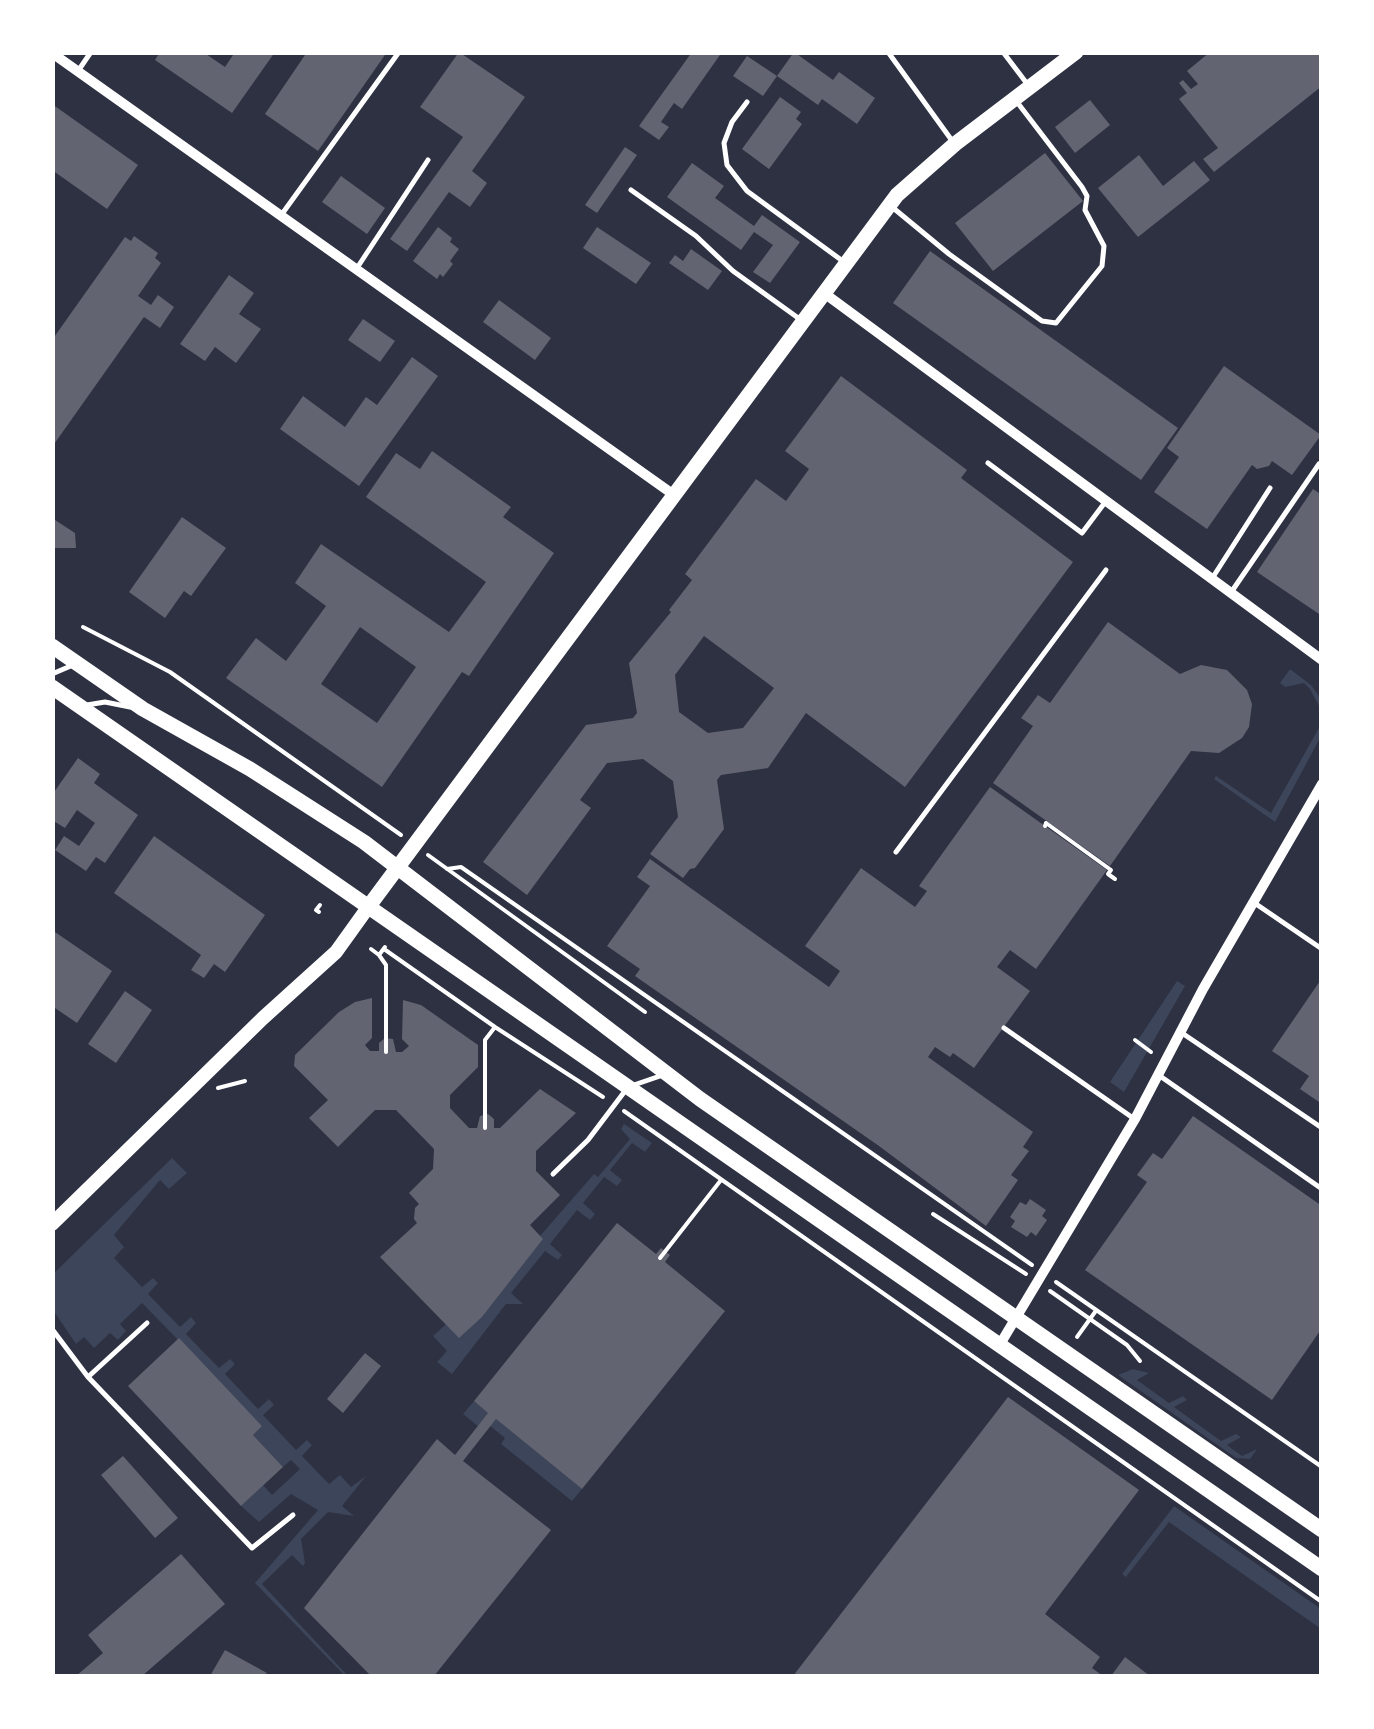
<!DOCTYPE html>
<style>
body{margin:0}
#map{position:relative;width:1374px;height:1729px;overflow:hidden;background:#2d3142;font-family:"PT Sans Narrow",sans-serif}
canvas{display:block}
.frame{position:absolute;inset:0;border:55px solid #fff;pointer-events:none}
</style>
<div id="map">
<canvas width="1374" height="1729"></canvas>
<div class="frame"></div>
</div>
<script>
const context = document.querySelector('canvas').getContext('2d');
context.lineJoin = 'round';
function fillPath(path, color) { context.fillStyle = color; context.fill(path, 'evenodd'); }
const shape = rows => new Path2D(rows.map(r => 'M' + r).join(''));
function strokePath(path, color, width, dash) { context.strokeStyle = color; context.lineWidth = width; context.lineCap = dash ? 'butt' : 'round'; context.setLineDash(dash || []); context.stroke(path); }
fillPath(shape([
 [1290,669,1311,685,1321,699,1321,736,1275,822,1214,779,1216,776,1271,813,1320,726,1320,708,1310,689,1304,683,1285,687,1280,683],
 [1177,981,1185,986,1124,1092,1110,1082],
 [624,1124,652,1143,645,1152,632,1143,610,1170,622,1180,617,1186,604,1177,583,1203,595,1214,590,1220,577,1210,550,1244,562,1255,558,1260,545,1251,511,1293,523,1304,506,1304,452,1374,437,1362,447,1351,433,1336,446,1324,482,1317,542,1240,540,1236,594,1174,598,1177,630,1139,621,1129],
 [172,1158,187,1173,169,1189,160,1180,114,1235,124,1247,114,1258,142,1287,153,1278,158,1283,148,1294,180,1327,191,1317,196,1323,186,1334,219,1368,230,1359,235,1364,225,1374,258,1409,269,1399,274,1405,263,1415,296,1450,307,1440,312,1445,302,1456,329,1484,340,1475,351,1487,366,1476,342,1506,354,1516,328,1512,301,1539,305,1563,303,1566,292,1555,262,1584,348,1676,345,1676,255,1583,318,1510,291,1494,259,1522,241,1506,263,1485,272,1495,300,1469,291,1460,283,1467,253,1435,262,1426,142,1303,120,1324,126,1331,118,1340,110,1333,94,1348,84,1337,76,1344,53,1310,53,1274],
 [1133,1369,1149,1373,1137,1380,1169,1403,1183,1396,1187,1400,1174,1407,1221,1441,1236,1434,1241,1437,1227,1445,1242,1456,1257,1449,1250,1459,1236,1458,1118,1375],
 [474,1401,582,1489,572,1501,501,1444,505,1438,484,1421,479,1427,463,1414],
 [1174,1506,1321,1609,1321,1629,1169,1522,1126,1577,1122,1574]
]), '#3c4559');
fillPath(shape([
 [160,52,203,52,225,67,235,52,275,52,232,113,155,60],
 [307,52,387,52,318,151,265,114],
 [459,52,525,97,472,171,487,183,470,207,449,192,407,251,390,239,463,137,420,107],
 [692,52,722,52,682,109,674,103,661,122,669,127,659,140,639,126],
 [794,52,833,80,839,72,875,98,857,124,822,99,818,105,777,76],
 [1210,52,1319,52,1322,56,1322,86,1214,172,1203,159,1218,148,1179,99,1187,93,1179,83,1183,80,1191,89,1198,84,1187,71],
 [747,56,777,76,763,96,733,76],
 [780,97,801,112,796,119,802,124,769,169,742,149],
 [1090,100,1110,125,1075,153,1055,127],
 [52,104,138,165,107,209,52,170],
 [625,147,637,155,597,213,585,205],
 [1045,153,1083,201,993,271,955,223],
 [1139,155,1163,186,1194,161,1210,180,1138,237,1098,188],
 [692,163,724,186,715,198,754,226,762,215,800,242,770,283,753,272,773,245,754,232,741,250,667,197],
 [341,176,385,208,367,234,322,202],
 [438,227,452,238,450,242,459,249,450,261,453,264,443,277,440,274,437,279,413,261],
 [597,227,651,263,636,284,583,248],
 [134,236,158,253,155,258,161,263,138,296,151,305,158,295,174,307,160,328,144,317,52,447,52,340,125,237,131,241],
 [691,249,722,271,708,290,669,263,675,255,683,261],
 [930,251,1178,428,1141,480,893,303],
 [229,275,254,293,239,314,261,329,236,363,215,347,205,361,180,344],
 [499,300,551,338,535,360,483,322],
 [363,319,395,341,380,362,348,340],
 [412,357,438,376,359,486,280,429,303,396,345,427,366,397,377,405],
 [1224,366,1321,435,1292,475,1272,461,1269,466,1257,469,1252,465,1207,529,1154,492,1179,457,1167,448],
 [841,376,967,470,961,478,1073,562,905,787,806,713,768,768,721,775,717,780,724,829,695,868,690,869,683,878,650,854,678,817,673,781,643,759,607,763,580,800,591,808,527,895,483,862,586,725,633,718,637,713,629,663,671,612,669,610,692,580,685,574,756,479,786,501,809,469,785,451],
 [704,636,774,688,743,728,708,733,679,712,675,675],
 [432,451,511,507,503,517,554,553,469,676,462,672,382,787,226,678,256,638,286,661,326,606,295,583,321,544,449,632,486,582,366,497,396,453,420,469],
 [360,627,416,667,377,723,321,684],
 [1313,489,1322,495,1322,616,1257,572],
 [182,517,226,548,191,596,184,591,165,618,129,592],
 [52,518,75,533,76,548,52,548],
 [1108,622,1180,674,1201,665,1227,670,1247,690,1252,704,1249,727,1242,738,1219,753,1191,751,1110,866,993,783,1033,726,1021,718,1038,695,1050,703],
 [78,758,100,774,94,783,138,815,105,863,96,857,86,871,55,850,64,836,79,846,95,823,77,810,65,828,52,820,52,795],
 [990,787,1107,870,1036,969,1010,950,997,967,1030,991,974,1068,953,1053,950,1057,935,1047,928,1057,1033,1132,1023,1147,1029,1151,1011,1175,1018,1180,986,1226,879,1146,635,976,640,969,607,946,650,886,637,877,650,859,829,987,840,971,805,946,861,868,915,907,927,891,919,886],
 [154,836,265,915,225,972,214,964,204,978,191,970,201,955,114,893],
 [52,930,112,971,77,1023,52,1006],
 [1322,978,1322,1104,1300,1089,1309,1076,1272,1051],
 [125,991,152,1010,116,1063,88,1044],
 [372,998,372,1038,365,1045,370,1051,379,1051,379,1043,385,1038,393,1039,396,1052,402,1052,409,1046,402,1039,403,1000,421,1005,478,1045,478,1067,450,1095,450,1108,469,1128,477,1128,480,1116,488,1114,494,1119,494,1128,500,1128,540,1089,576,1113,536,1151,536,1171,560,1195,530,1225,543,1239,482,1317,459,1338,380,1257,417,1223,414,1219,415,1208,419,1204,409,1193,433,1169,434,1149,396,1110,375,1110,338,1147,309,1118,328,1100,294,1066,295,1055,339,1012,355,1002],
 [1193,1116,1322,1206,1322,1328,1272,1400,1085,1270,1147,1182,1137,1175,1153,1153,1162,1159],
 [1030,1199,1046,1210,1042,1216,1047,1220,1036,1236,1031,1232,1027,1237,1011,1227,1015,1221,1010,1217,1020,1202,1026,1205],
 [617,1223,656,1254,661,1248,670,1255,665,1262,725,1311,582,1489,496,1419,463,1461,551,1530,434,1676,371,1676,304,1608,437,1439,455,1455,488,1413,474,1401],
 [179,1338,262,1426,253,1435,283,1467,241,1506,128,1386],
 [365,1353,381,1366,343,1413,327,1399],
 [1008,1397,1139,1490,1045,1614,1100,1657,1092,1668,1103,1676,793,1676],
 [123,1456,178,1518,155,1538,101,1475],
 [181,1554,225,1604,142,1676,76,1676,103,1653,88,1635],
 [225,1650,267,1673,263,1676,210,1676],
 [1125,1657,1150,1676,1111,1676]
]), '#626471');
strokePath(shape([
 [83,627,170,672,401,835],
 [1045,826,1046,823,1111,870,1108,874,1115,879],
 [428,855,645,1012],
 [447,869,461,867,1032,1265],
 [319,912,316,910,320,905],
 [371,949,379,955,385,947],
 [384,949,495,1027,603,1097],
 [379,955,386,965,386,1052],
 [1135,1040,1151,1052],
 [218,1088,245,1081],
 [624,1111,1322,1602],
 [485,1128,485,1040,495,1027],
 [933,1214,1026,1274],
 [660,1258,721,1180],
 [1056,1282,1322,1467],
 [1050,1291,1127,1345,1140,1361],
 [1077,1337,1095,1312]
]), '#fff', 4);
strokePath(shape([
 [888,52,953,142],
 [1003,52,1028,85],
 [78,71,91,52],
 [747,102,732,122,724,143,727,165,747,191,844,262],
 [631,190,696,236,733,271,801,320],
 [892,207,949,254,1042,321,1056,323,1102,266,1104,246,1085,210,1087,196,1082,187,1017,102],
 [282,214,399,52],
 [357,268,428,160],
 [988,463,1082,533,1106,501],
 [1213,577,1270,488],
 [1232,591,1319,464,1322,466],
 [52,674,73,665],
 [87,705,105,702,130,707],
 [896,852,1106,570],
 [1256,904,1322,949],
 [1004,1028,1133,1118],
 [1182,1033,1322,1128],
 [1160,1076,1322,1189],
 [553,1174,588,1140,628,1087,663,1075],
 [52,1329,88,1377,252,1548,293,1515],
 [88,1377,147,1323]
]), '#fff', 5);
strokePath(shape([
 [52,53,674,495],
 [824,293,1322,660],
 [999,1346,1135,1119,1203,989,1322,784]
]), '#fff', 10);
strokePath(shape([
 [52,1224,263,1018,336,952,369,906]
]), '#fff', 14);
strokePath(shape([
 [52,646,143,709,250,769,364,842,700,1099,1322,1530],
 [52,687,1322,1569],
 [369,906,897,195,955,144,1076,52]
]), '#fff', 15);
</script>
